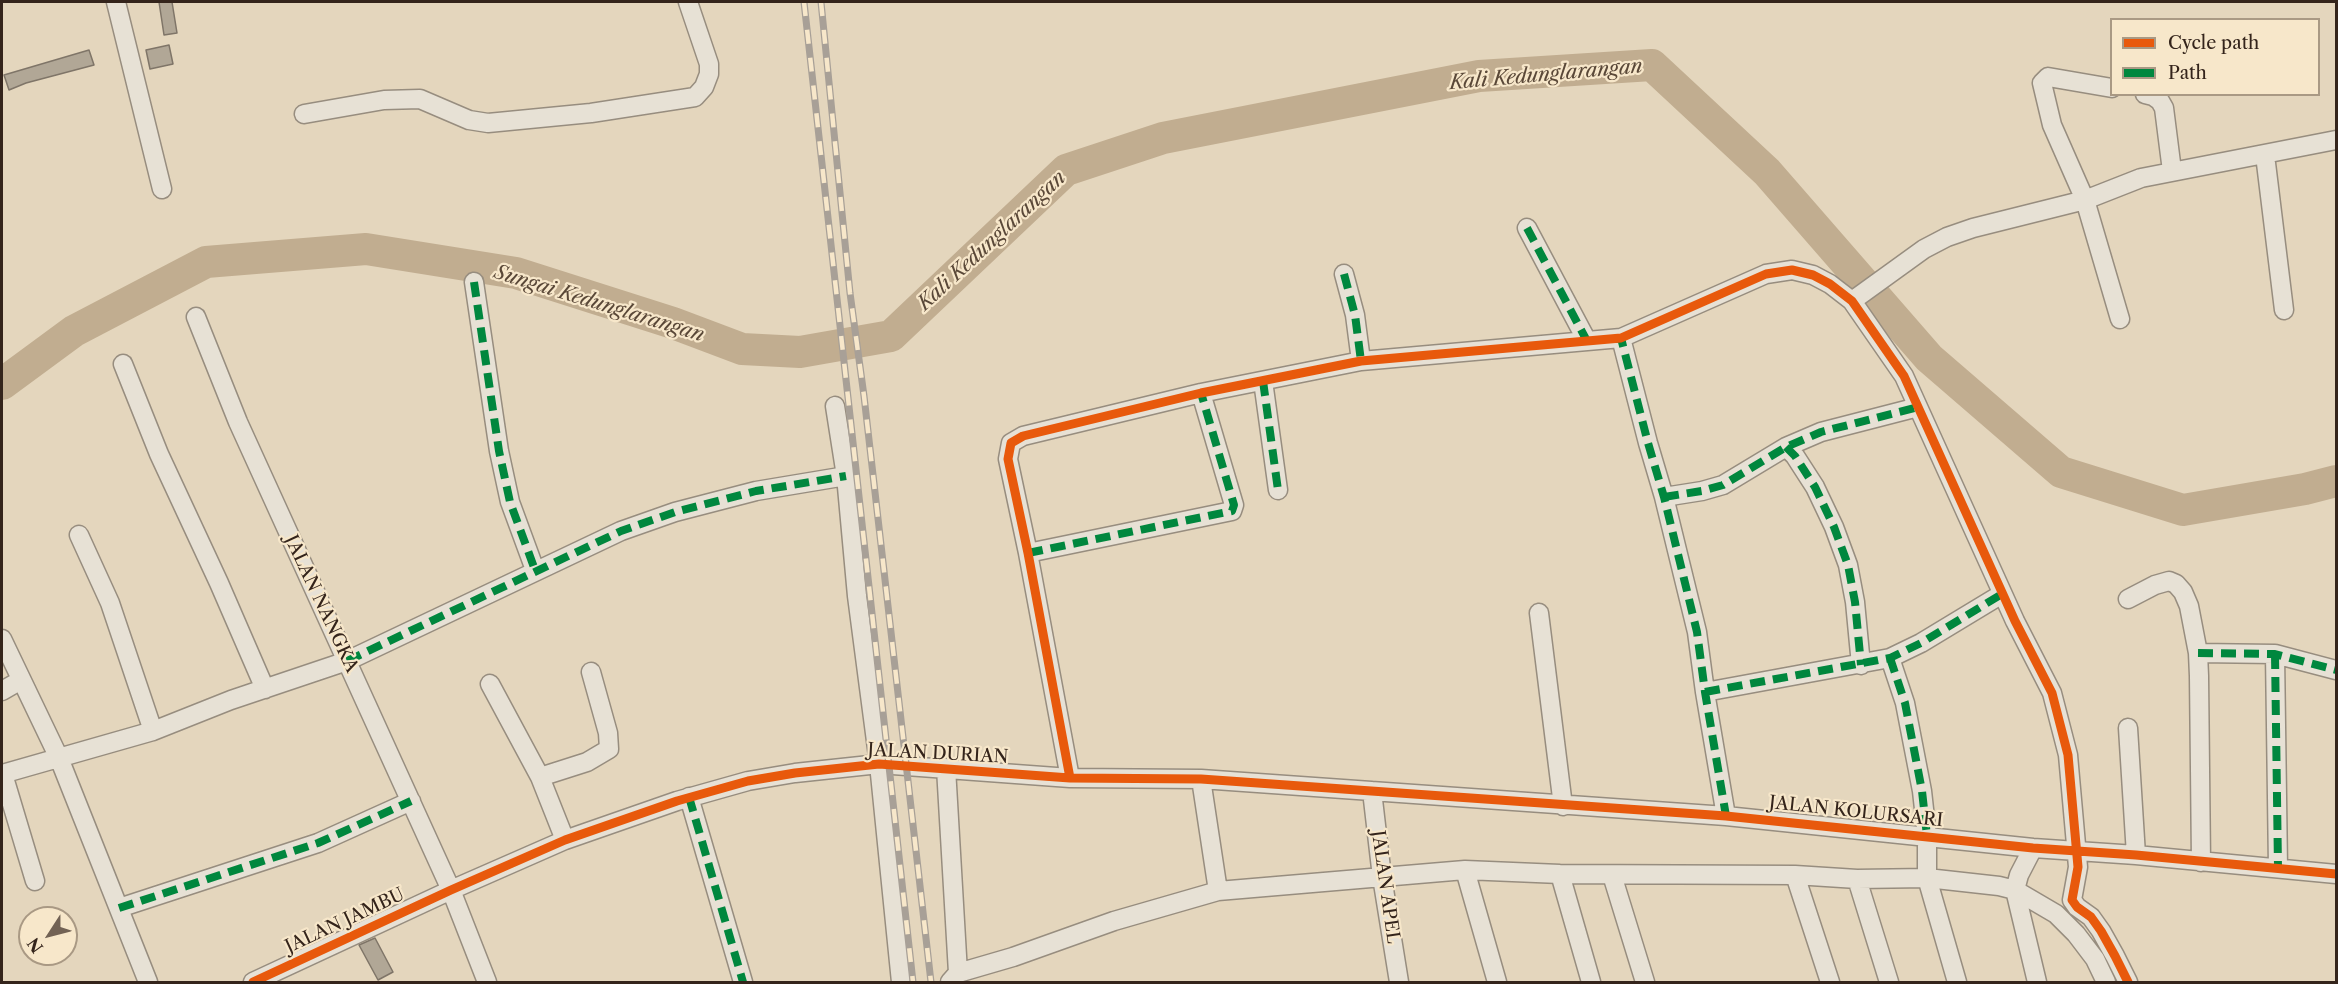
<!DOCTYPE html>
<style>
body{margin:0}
#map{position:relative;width:2338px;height:984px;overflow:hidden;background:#e4d6bd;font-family:"Libre Caslon Text",serif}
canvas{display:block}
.frame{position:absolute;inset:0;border:3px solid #34241b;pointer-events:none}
.legend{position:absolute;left:2110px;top:18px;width:210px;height:78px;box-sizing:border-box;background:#f7e7ca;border:2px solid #a99984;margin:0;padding:8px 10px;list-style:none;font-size:18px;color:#34241b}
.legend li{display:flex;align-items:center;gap:12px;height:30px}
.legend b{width:30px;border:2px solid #a99984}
.north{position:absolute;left:18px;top:906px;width:60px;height:60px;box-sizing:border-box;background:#f7e7ca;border:2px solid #a99984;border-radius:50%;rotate:234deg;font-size:16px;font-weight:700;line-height:24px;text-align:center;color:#34241b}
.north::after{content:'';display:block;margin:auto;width:21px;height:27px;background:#726254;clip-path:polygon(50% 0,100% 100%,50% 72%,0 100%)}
</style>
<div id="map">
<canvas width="2338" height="984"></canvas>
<div class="frame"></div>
<ul class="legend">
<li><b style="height:8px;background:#e8590c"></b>Cycle path</li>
<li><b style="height:8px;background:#00873e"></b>Path</li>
</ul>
<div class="north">N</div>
</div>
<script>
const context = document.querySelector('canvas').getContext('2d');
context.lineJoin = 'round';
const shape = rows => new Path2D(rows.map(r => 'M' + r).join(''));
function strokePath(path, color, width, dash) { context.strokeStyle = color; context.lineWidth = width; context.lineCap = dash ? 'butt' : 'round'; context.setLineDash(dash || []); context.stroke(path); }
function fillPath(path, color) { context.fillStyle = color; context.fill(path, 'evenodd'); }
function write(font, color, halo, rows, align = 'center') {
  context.font = font + ' "Libre Caslon Text",serif'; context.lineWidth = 4.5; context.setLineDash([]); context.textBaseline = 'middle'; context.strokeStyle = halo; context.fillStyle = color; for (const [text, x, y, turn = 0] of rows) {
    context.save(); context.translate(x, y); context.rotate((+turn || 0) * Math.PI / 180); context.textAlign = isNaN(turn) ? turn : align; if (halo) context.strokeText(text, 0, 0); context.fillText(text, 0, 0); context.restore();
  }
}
strokePath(shape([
 [2,384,74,331,206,262,366,249,516,273,673,323,742,349,800,352,891,336,1066,170,1163,138,1479,76,1652,65,1767,172,1929,358,2061,472,2183,510,2305,489,2336,481]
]), '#c1ad90', 32);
const building = shape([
 [159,2,172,2,177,33,164,35,159,2],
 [169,45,173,64,150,69,146,50,169,45],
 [89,50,94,65,26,83,9,90,4,75,89,50],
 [375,938,393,972,378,980,359,945,375,938]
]);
fillPath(building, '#b1a796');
strokePath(building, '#7f7568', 1.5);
const minor = shape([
 [116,2,162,189],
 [2112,88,2048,77,2042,83,2052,125,2085,200,2120,319],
 [2145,94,2153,96,2160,101,2164,108,2172,171],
 [304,114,384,100,420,99,469,120,488,123,591,113,695,97,704,87,709,74,709,64,688,2],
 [2265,155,2284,310],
 [1527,228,1587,341],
 [1344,274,1355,315,1361,361],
 [474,282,499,451,510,502,535,570],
 [1852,301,1924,249,1947,237,1973,228,2085,200,2141,178,2336,140],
 [196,317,238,422,451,890,487,982],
 [1621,338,1648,443,1664,497,1697,632,1705,692,1726,816],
 [123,364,159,454,219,583,265,689],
 [1263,381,1278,490],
 [835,406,846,476,857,596,879,764,901,982],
 [1786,447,1795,456,1815,487,1834,527,1848,565,1855,602,1861,665],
 [1664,497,1702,491,1723,485,1786,447,1821,432,1918,407],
 [79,535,110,603,153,731],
 [1028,553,1232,511,1234,505,1201,393],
 [2128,599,2155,585,2169,581,2176,584,2183,592,2189,606,2198,653,2199,676,2201,862],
 [1539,613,1563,806],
 [2,639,59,758,148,982],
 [2198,653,2275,654,2336,670],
 [2275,654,2278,868],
 [1890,658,1905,703,1922,791,1927,836,1927,878,1957,982],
 [490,684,540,777,565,840],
 [2,691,21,680],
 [1705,692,1890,658,1921,643,2002,594],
 [2128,728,2136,855],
 [946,768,958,973],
 [2,774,153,731,231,700,347,661,621,531,675,512,756,491,846,476],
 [3,774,35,881],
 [540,777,587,762,609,749,608,733,591,672],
 [1070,778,1028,553,1008,459,1011,443,1023,436,1201,393,1361,361,1621,338,1766,274,1792,270,1813,275,1830,284,1852,301,1904,376,2015,621,2052,693,2068,755,2078,867,2072,900,2077,907,2091,917,2101,931,2115,956,2128,982],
 [1201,779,1218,891],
 [1372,791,1382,877,1399,982],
 [689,797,743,982],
 [2033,848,2019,875,2015,890,2037,982],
 [1465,870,1497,982],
 [1560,874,1591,982],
 [1612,875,1645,982],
 [1795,875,1830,982],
 [1857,879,1889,982],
 [119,908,318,843,411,801],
 [253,982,451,890,565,840,677,801,748,781,795,773,879,764,1070,778,1201,779,1726,816,2033,848,2136,855,2336,874],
 [950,982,958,973,1013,957,1114,921,1218,891,1465,870,1560,874,1795,875,1857,879,1927,878,1999,886,2015,890,2056,914,2076,934,2095,959,2106,982]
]);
strokePath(minor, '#978d7f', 21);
strokePath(minor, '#e7e1d5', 18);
const rail = shape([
 [804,2,913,982],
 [821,2,850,293,864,396,931,982]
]);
strokePath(rail, '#a8a097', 7);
strokePath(rail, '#f7e7ca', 4.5, [14]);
strokePath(shape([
 [1527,228,1587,341],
 [1344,274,1355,315,1361,361],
 [474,282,499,451,510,502,535,570],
 [1615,339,1621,338,1648,443,1664,497,1697,632,1705,692,1726,816],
 [1263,381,1278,490],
 [1786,447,1795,456,1815,487,1834,527,1848,565,1855,602,1861,665],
 [1664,497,1702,491,1723,485,1786,447,1821,432,1918,407],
 [1028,553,1232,511,1234,505,1201,393],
 [2198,653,2275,654,2336,670],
 [2275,654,2278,868],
 [1890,658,1905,703,1922,791,1927,836],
 [347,661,621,531,675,512,756,491,846,476],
 [1705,692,1890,658,1921,643,2002,594],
 [689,797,743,982],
 [119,908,318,843,411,801]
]), '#00873e', 8, [15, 8]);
strokePath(shape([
 [1070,778,1028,553,1008,459,1011,443,1023,436,1201,393,1361,361,1621,338,1766,274,1792,270,1813,275,1830,284,1852,301,1904,376,2015,621,2052,693,2068,755,2078,867,2072,900,2077,907,2091,917,2101,931,2115,956,2128,982],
 [253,982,451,890,565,840,677,801,748,781,795,773,879,764,1070,778,1201,779,1726,816,2033,848,2136,855,2336,874]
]), '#e8590c', 9);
write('18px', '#34241b', '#f7e7ca', [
 ["JALAN NANGKA",321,604,65],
 ["JALAN DURIAN",938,754,3],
 ["JALAN KOLURSARI",1856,812,6],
 ["JALAN APEL",1385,887,82],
 ["JALAN JAMBU",345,921,-25]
]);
write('italic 20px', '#5a4838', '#f7e7ca', [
 ["Kali Kedunglarangan",1546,75,-5],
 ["Kali Kedunglarangan",992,241,-43],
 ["Sungai Kedunglarangan",599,304,17]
]);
</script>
